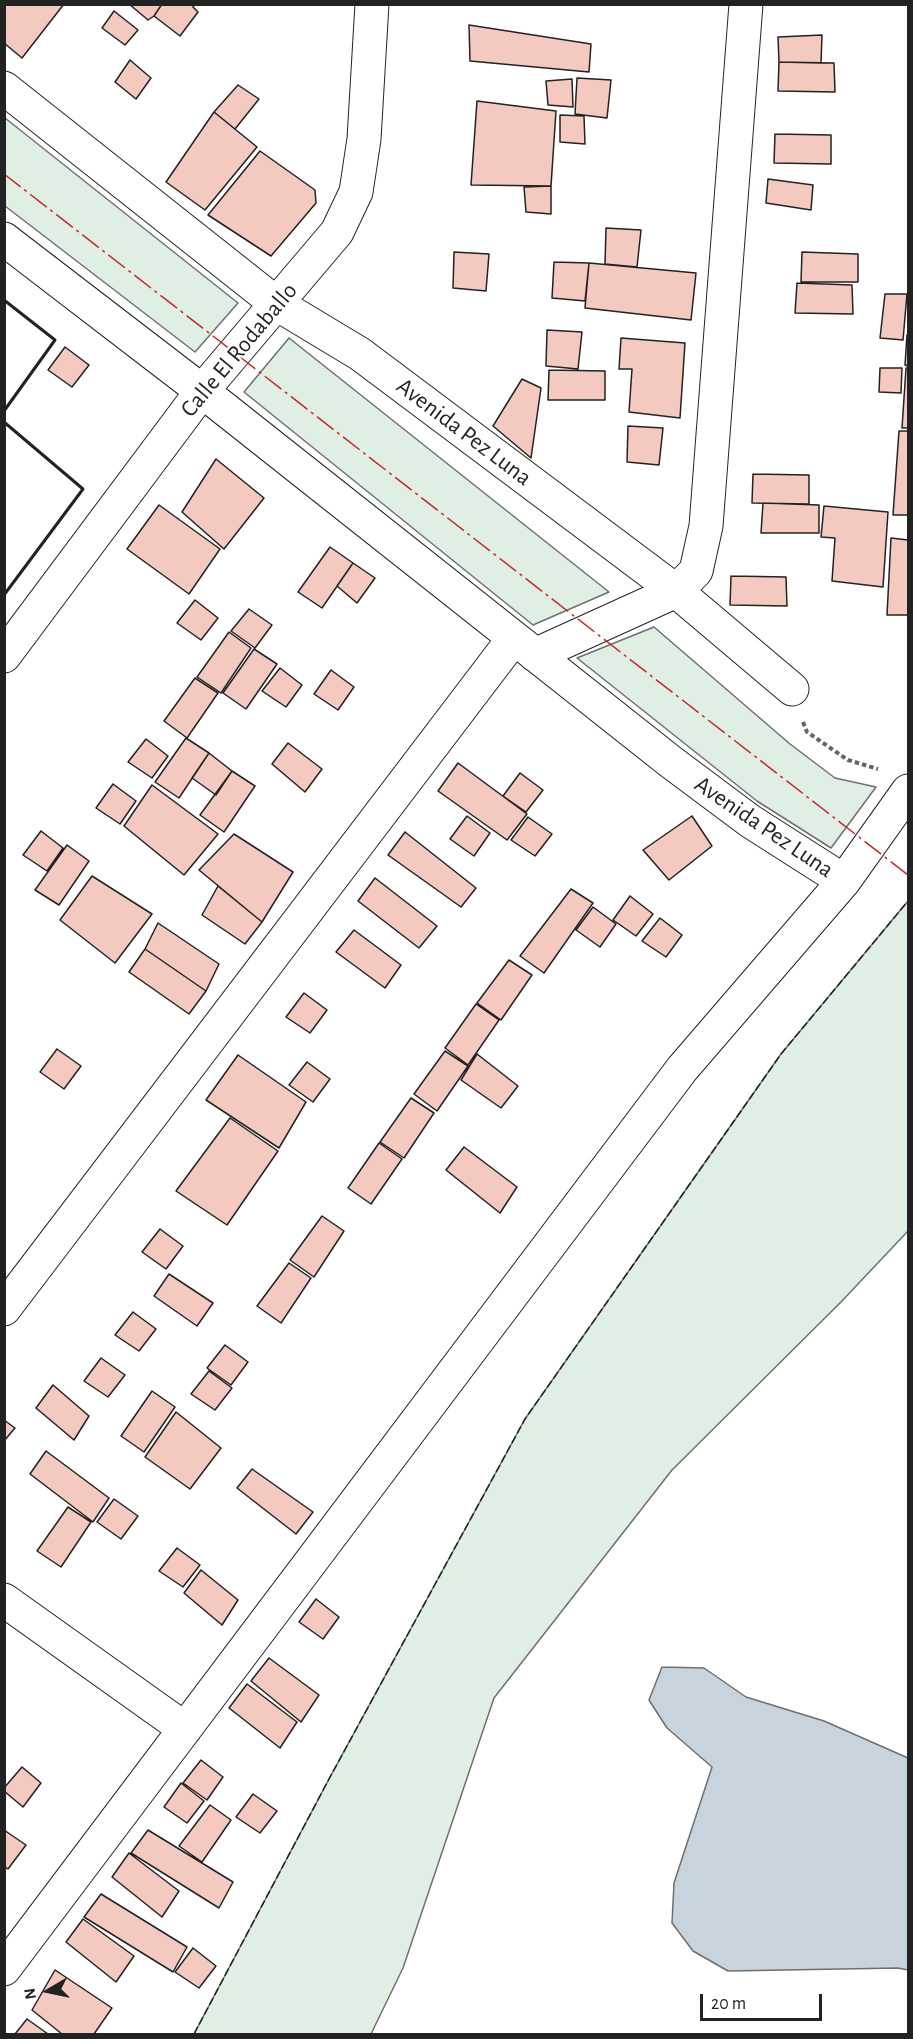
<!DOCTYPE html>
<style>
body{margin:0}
#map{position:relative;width:913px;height:2039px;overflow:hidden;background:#fff;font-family:"Alegreya Sans",sans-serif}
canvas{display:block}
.frame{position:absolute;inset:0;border:6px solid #222;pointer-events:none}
.north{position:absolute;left:18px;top:1961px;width:60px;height:60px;-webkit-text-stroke:4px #fff;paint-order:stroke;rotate:261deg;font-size:16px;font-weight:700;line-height:24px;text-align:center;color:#222}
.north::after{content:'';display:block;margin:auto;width:21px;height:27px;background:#222;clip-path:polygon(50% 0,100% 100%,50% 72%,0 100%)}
.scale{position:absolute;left:700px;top:1994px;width:122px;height:27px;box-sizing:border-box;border:3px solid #222;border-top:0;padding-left:8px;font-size:18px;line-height:21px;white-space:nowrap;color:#222;-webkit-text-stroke:4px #fff;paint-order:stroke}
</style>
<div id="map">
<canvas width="913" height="2039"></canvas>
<div class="frame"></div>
<div class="north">N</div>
<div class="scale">20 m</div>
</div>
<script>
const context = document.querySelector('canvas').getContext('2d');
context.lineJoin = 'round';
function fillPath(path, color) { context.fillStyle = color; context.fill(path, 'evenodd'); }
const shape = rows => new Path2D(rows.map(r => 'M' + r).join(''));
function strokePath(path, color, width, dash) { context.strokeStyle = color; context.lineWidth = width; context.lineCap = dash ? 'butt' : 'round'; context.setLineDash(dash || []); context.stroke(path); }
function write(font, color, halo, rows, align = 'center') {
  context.font = font + ' "Alegreya Sans",sans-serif'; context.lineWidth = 4.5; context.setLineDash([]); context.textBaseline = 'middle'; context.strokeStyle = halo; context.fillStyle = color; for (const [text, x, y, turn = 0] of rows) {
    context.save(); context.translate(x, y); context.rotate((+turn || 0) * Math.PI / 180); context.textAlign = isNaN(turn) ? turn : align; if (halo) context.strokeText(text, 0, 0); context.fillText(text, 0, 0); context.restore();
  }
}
const green = shape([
 [5,118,238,303,195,352,5,206,5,118],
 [289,338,609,592,533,625,244,392,289,338],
 [654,627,790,744,835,778,876,787,831,848,757,801,577,658,654,627],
 [908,901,908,1231,841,1302,672,1470,494,1698,403,1968,371,2034,194,2034,329,1779,525,1419,781,1054,908,901]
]);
fillPath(green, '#e0efe3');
strokePath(green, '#6f6f6f', 1.5);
const water = shape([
 [662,1667,704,1668,746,1697,824,1721,908,1758,908,1970,898,1968,728,1971,693,1951,672,1923,674,1883,712,1767,667,1728,649,1700,662,1667]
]);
fillPath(water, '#c7d3dd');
strokePath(water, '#6f6f6f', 1.5);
const building = shape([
 [4,4,64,4,22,58,4,43,4,4],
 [129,4,162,4,154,16,148,20,129,4],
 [162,4,195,4,193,7,198,12,180,36,154,16,162,4],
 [114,11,138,30,125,45,102,28,114,11],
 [469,25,591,44,589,72,470,61,469,25],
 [822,35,821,63,779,62,778,37,822,35],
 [130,60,151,78,136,99,115,82,130,60],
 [779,62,834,63,835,92,778,91,779,62],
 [577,78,611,80,607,118,575,114,577,78],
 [572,79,573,107,548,105,546,81,572,79],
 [238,85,259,99,235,129,214,112,238,85],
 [477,101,556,111,551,186,471,185,477,101],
 [214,112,257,147,205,210,166,182,214,112],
 [560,115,584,116,585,144,560,142,560,115],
 [775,134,831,135,831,164,774,163,775,134],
 [260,151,315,190,316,203,271,256,208,215,260,151],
 [768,179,813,185,811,210,766,203,768,179],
 [551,186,551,214,526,212,524,187,551,186],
 [606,228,641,230,637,267,605,264,606,228],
 [454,252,489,254,486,291,453,288,454,252],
 [802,252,858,254,858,282,801,282,802,252],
 [554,262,589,263,585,301,552,298,554,262],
 [589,263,696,273,691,320,585,308,589,263],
 [797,283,852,285,853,314,795,313,797,283],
 [885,294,907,294,903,340,880,338,885,294],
 [547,330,582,332,578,369,546,366,547,330],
 [907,335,908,336,908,366,905,365,907,335],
 [621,338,685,343,680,418,629,412,632,369,619,369,621,338],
 [65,347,89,365,72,387,48,370,65,347],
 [880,368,902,368,901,393,879,392,880,368],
 [906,368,908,368,908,428,902,428,906,368],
 [549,370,605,371,605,400,548,400,549,370],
 [522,379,541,388,531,458,493,426,522,379],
 [628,426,663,428,659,465,627,462,628,426],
 [899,431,908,431,908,515,893,515,899,431],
 [216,459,264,498,224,549,182,512,216,459],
 [753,474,809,475,809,504,752,503,753,474],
 [763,503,819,505,819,533,761,533,763,503],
 [159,505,220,549,189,594,127,549,159,505],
 [824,506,888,512,883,587,832,581,835,538,821,537,824,506],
 [891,538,908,540,908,615,887,615,891,538],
 [330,547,353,563,322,608,298,592,330,547],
 [353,563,375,578,357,603,337,586,353,563],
 [731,576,786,577,787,606,730,605,731,576],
 [195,600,218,618,201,640,177,623,195,600],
 [249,609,272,625,255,648,231,631,249,609],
 [229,632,251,648,221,693,197,677,229,632],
 [254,649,277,664,246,709,223,693,254,649],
 [280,668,302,685,286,707,262,691,280,668],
 [331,670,354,687,338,710,314,694,331,670],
 [195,678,218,693,187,738,164,721,195,678],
 [186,738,209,753,179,798,155,782,186,738],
 [146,739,168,756,152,778,128,762,146,739],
 [288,743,322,769,305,792,272,764,288,743],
 [209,753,232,771,216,795,192,778,209,753],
 [458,763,527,814,507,840,438,791,458,763],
 [232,771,255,786,224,832,200,815,232,771],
 [520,773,543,790,526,812,503,796,520,773],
 [113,784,136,801,120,824,96,808,113,784],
 [152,785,218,834,184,875,124,826,152,785],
 [467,816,490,833,474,856,450,839,467,816],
 [692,816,712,846,669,880,643,850,692,816],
 [528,817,552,834,535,856,511,840,528,817],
 [41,831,63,848,47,871,23,855,41,831],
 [405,832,476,888,461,907,388,855,405,832],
 [234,834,293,872,262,922,199,870,234,834],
 [67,845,89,861,59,905,35,890,67,845],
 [92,876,152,914,115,963,60,920,92,876],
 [375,878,437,926,419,948,358,901,375,878],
 [218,886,262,922,245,944,202,915,218,886],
 [571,889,593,903,544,973,520,956,571,889],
 [630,896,653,914,636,936,613,920,630,896],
 [593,907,616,924,600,947,576,930,593,907],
 [660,918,682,935,666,957,642,941,660,918],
 [158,923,219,964,206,991,145,949,158,923],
 [354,930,401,965,385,988,336,952,354,930],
 [145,949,206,991,189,1014,129,972,145,949],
 [509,960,532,975,501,1020,477,1003,509,960],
 [304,993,327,1010,310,1033,286,1017,304,993],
 [476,1004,499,1020,468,1065,445,1048,476,1004],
 [57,1049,81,1066,64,1089,40,1072,57,1049],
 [445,1051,468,1066,437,1111,414,1094,445,1051],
 [477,1054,518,1086,501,1108,461,1080,477,1054],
 [238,1055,306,1102,279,1148,206,1100,238,1055],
 [307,1062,330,1079,313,1102,289,1085,307,1062],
 [411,1098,434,1113,404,1158,380,1142,411,1098],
 [230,1118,278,1151,227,1225,176,1191,230,1118],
 [379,1143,402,1159,371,1204,348,1188,379,1143],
 [464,1147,517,1187,500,1213,446,1170,464,1147],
 [322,1216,344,1231,314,1277,290,1260,322,1216],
 [160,1229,183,1246,166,1269,142,1252,160,1229],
 [289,1263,311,1278,281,1323,257,1306,289,1263],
 [169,1274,213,1303,197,1326,154,1296,169,1274],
 [133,1312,156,1329,139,1351,115,1335,133,1312],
 [225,1345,248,1362,231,1385,207,1368,225,1345],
 [101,1358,125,1375,108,1397,84,1381,101,1358],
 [209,1371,232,1388,215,1410,191,1394,209,1371],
 [53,1385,89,1416,74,1440,36,1408,53,1385],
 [152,1391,175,1407,144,1452,121,1436,152,1391],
 [176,1412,221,1448,190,1489,145,1457,176,1412],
 [4,1420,15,1428,4,1441,4,1420],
 [46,1451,109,1498,93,1522,30,1474,46,1451],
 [252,1469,313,1512,296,1534,237,1488,252,1469],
 [114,1499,138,1516,121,1539,97,1522,114,1499],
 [68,1507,91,1522,61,1567,37,1551,68,1507],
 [177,1548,200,1565,183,1587,159,1571,177,1548],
 [201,1570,238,1600,222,1625,184,1593,201,1570],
 [316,1599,339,1617,323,1639,299,1622,316,1599],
 [269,1658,319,1695,301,1722,251,1681,269,1658],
 [247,1684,297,1722,280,1748,229,1708,247,1684],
 [201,1760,223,1777,207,1800,183,1783,201,1760],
 [22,1767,41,1783,23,1807,4,1791,4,1788,22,1767],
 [181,1783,204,1801,187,1823,164,1807,181,1783],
 [253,1794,277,1811,260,1833,236,1817,253,1794],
 [210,1805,231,1820,202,1862,179,1846,210,1805],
 [4,1830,26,1845,8,1869,4,1866,4,1830],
 [148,1830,233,1882,219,1908,131,1853,148,1830],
 [129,1853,179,1891,162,1917,112,1877,129,1853],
 [101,1894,187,1947,173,1972,84,1917,101,1894],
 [83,1919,134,1956,116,1982,66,1942,83,1919],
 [193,1948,216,1966,199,1988,175,1972,193,1948],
 [55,1970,112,2008,94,2034,62,2034,32,2010,55,1970],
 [27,2019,48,2034,15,2034,27,2019]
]);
fillPath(building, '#f3c9c0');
strokePath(building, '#222', 1.5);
const street = shape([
 [4,88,277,304,360,354,676,591,792,689],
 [4,239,202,391,671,762,750,821,844,881],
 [535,655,676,591,696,571,706,526,746,4],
 [4,656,202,391,337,232,356,192,364,139,372,4],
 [4,1309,514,638],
 [4,1600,185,1729],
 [4,1969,682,1069,844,881,908,791]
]);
strokePath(street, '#222', 35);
strokePath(shape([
 [803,722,807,732,848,760,878,769]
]), '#646464', 4, [4.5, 3]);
strokePath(street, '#fff', 33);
strokePath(shape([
 [194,2034,329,1779,525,1419,781,1054,908,901]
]), '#222', 1.5, [8, 3]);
strokePath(shape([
 [4,300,55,340,4,411],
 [4,422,83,489,4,595]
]), '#222', 3);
strokePath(shape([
 [4,174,908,875]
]), '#c62828', 1.5, [21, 4.5, 3, 4.5]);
write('24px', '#222', '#fff', [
 ["Calle El Rodaballo",239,350,-50],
 ["Avenida Pez Luna",464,432,37],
 ["Avenida Pez Luna",764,827,34]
]);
</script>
